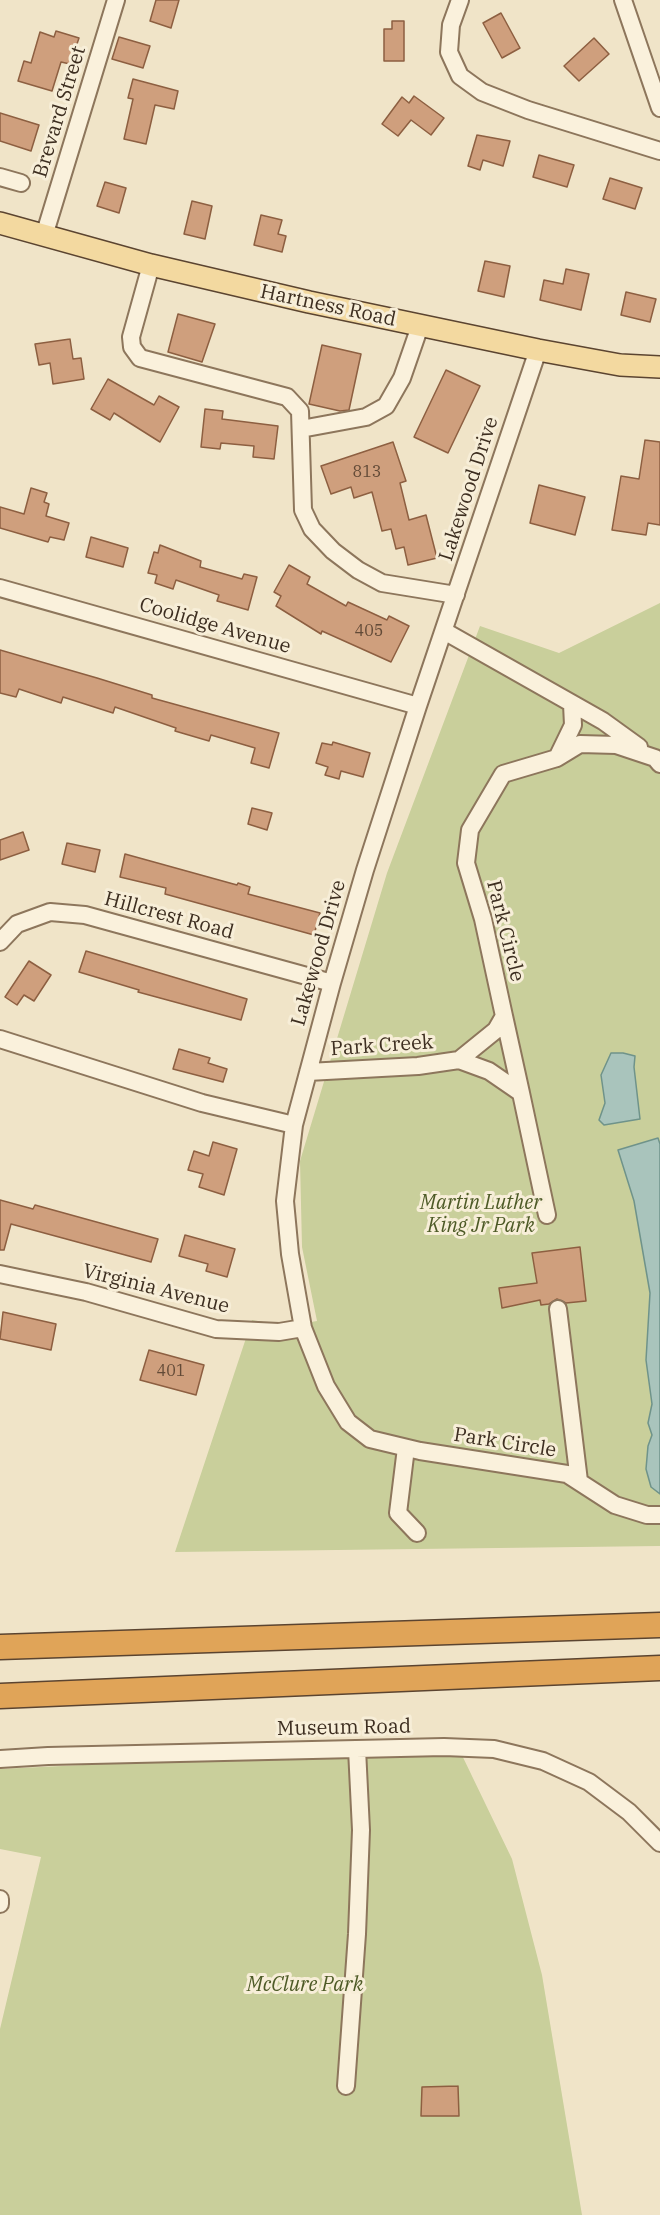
<!DOCTYPE html>
<style>
body{margin:0}
canvas{display:block;background:#f0e4c8}
</style>
<canvas width="660" height="2215"></canvas>
<script>
const context = document.querySelector('canvas').getContext('2d');
context.lineJoin = 'round';
function fillPath(path, color) { context.fillStyle = color; context.fill(path, 'evenodd'); }
const shape = rows => new Path2D(rows.map(r => 'M' + r).join(''));
function strokePath(path, color, width, dash) { context.strokeStyle = color; context.lineWidth = width; context.lineCap = dash ? 'butt' : 'round'; context.setLineDash(dash || []); context.stroke(path); }
function write(font, color, halo, rows, align = 'center') {
  context.font = font + ' "IBM Plex Serif",serif'; context.lineWidth = 6; context.setLineDash([]); context.textBaseline = 'middle'; context.strokeStyle = halo; context.fillStyle = color; for (const [text, x, y, turn = 0] of rows) {
    context.save(); context.translate(x, y); context.rotate((+turn || 0) * Math.PI / 180); context.textAlign = isNaN(turn) ? turn : align; if (halo) context.strokeText(text, 0, 0); context.fillText(text, 0, 0); context.restore();
  }
}
fillPath(shape([
 [660,603,660,1546,175,1552,252,1320,287,1326,317,1321,302,1247,300,1161,387,873,480,626,559,653],
 [458,1747,512,1859,542,1975,582,2215,0,2215,0,2029,41,1857,0,1849,0,1769]
]), '#c9cf9b');
const water = shape([
 [611,1053,623,1053,635,1056,634,1067,640,1119,604,1125,599,1120,605,1103,601,1075,611,1053],
 [658,1138,660,1144,660,1494,651,1487,646,1469,648,1446,652,1435,648,1423,652,1404,646,1360,650,1293,634,1201,618,1150,658,1138]
]);
fillPath(water, '#a9c4bc');
strokePath(water, '#6f938a', 1.5);
const building = shape([
 [156,0,179,0,171,28,150,21,156,0],
 [501,13,520,48,502,58,483,23,501,13],
 [392,21,404,21,404,61,384,61,384,29,392,29,392,21],
 [56,31,79,38,70,64,61,62,52,91,18,81,24,61,31,63,40,32,54,37,56,31],
 [119,37,150,46,143,68,112,59,119,37],
 [594,38,609,54,579,81,564,66,594,38],
 [133,79,178,91,174,109,155,105,146,144,124,139,133,99,128,98,133,79],
 [414,96,444,118,431,135,411,120,398,136,382,124,402,97,409,103,414,96],
 [0,113,39,125,31,151,0,141,0,113],
 [477,135,510,141,503,166,483,160,480,170,468,166,477,135],
 [539,155,574,165,567,187,533,177,539,155],
 [610,178,642,188,635,209,603,199,610,178],
 [105,182,126,188,119,213,97,206,105,182],
 [192,201,212,206,205,239,184,234,192,201],
 [261,215,282,220,278,234,286,236,282,252,254,245,261,215],
 [485,261,510,266,504,297,478,291,485,261],
 [566,269,589,274,581,310,540,300,544,280,563,284,566,269],
 [626,292,656,299,650,322,621,315,626,292],
 [178,314,215,324,202,362,168,352,178,314],
 [70,339,73,359,81,358,84,379,53,384,50,363,39,365,35,344,70,339],
 [322,345,361,354,349,410,340,411,309,404,322,345],
 [446,370,480,386,448,453,414,437,446,370],
 [108,379,154,405,159,396,179,407,160,442,114,413,110,420,91,409,108,379],
 [205,409,223,411,222,419,278,426,274,459,253,457,254,446,221,443,220,449,201,447,205,409],
 [645,440,660,442,660,525,648,523,646,535,612,530,621,476,639,479,645,440],
 [393,442,406,481,400,483,409,520,426,515,437,558,408,565,404,547,396,549,391,529,382,531,372,492,354,498,351,487,331,494,321,466,393,442],
 [539,485,585,497,575,535,530,523,539,485],
 [31,488,47,493,44,502,49,504,46,516,69,523,64,540,50,537,48,542,0,528,0,507,24,514,31,488],
 [91,537,128,548,123,567,86,557,91,537],
 [160,545,201,561,200,567,242,579,244,574,257,577,248,610,217,601,219,595,176,580,173,589,155,583,157,575,148,573,154,552,158,553,160,545],
 [289,565,310,577,307,584,346,606,348,602,387,620,389,616,409,626,391,662,322,631,321,634,276,606,281,596,274,592,289,565],
 [0,650,97,678,152,695,152,698,279,733,269,768,251,763,255,748,211,735,209,741,175,731,176,728,115,707,113,713,63,697,61,703,19,689,16,697,0,693,0,650],
 [333,742,370,753,363,777,341,771,339,779,325,775,328,767,316,763,322,743,332,745,333,742],
 [252,808,272,813,267,830,248,824,252,808],
 [23,832,29,850,0,860,0,840,23,832],
 [67,843,100,850,95,872,62,864,67,843],
 [125,854,237,885,238,883,250,887,248,894,320,913,314,935,165,894,166,888,120,877,125,854],
 [86,951,247,999,241,1020,138,992,139,990,79,972,86,951],
 [29,961,51,975,34,1001,24,995,17,1005,5,997,29,961],
 [179,1049,210,1058,208,1063,227,1069,223,1082,173,1069,179,1049],
 [213,1142,237,1149,224,1195,199,1187,203,1174,188,1170,194,1151,209,1156,213,1142],
 [0,1200,33,1209,35,1205,158,1239,151,1262,11,1224,4,1250,0,1250,0,1200],
 [185,1235,235,1249,227,1277,206,1271,208,1264,179,1256,185,1235],
 [580,1247,586,1301,566,1303,557,1299,549,1304,541,1305,540,1300,502,1308,499,1288,537,1283,532,1253,580,1247],
 [3,1312,56,1324,51,1350,0,1339,3,1312],
 [149,1350,204,1365,196,1395,140,1380,149,1350],
 [458,2086,459,2116,421,2116,422,2087,458,2086]
]);
fillPath(building, '#cf9f7d');
strokePath(building, '#8d5f41', 1.5);
const minor = shape([
 [460,0,451,25,449,52,460,76,482,92,528,110,660,151],
 [623,0,660,108],
 [0,177,21,183],
 [44,236,116,0],
 [151,265,131,337,132,347,140,358,287,397,300,411,303,510,312,529,333,551,358,570,382,583,456,595],
 [538,350,418,706,365,870,332,983,294,1125,285,1201,290,1254,303,1328,326,1386,348,1422,370,1439,420,1451,567,1474,615,1505,647,1515,660,1515],
 [301,429,366,417,386,406,402,378,420,326],
 [0,588,418,706],
 [444,631,603,721,639,747],
 [557,758,573,725,572,704],
 [0,942,17,924,50,912,85,915,332,983],
 [504,1016,521,1093],
 [0,1039,202,1103,294,1125],
 [459,1060,489,1071,521,1093,547,1215],
 [308,1072,418,1066,459,1060,496,1030,504,1016,483,919,466,863,470,830,503,774,557,758,580,744,616,745,655,758,660,764],
 [0,1274,86,1292,216,1329,279,1332,303,1328],
 [558,1309,579,1481],
 [406,1448,398,1513,417,1533],
 [0,1759,48,1756,444,1747,494,1749,543,1761,589,1782,629,1812,660,1843],
 [0,1899,0,1904],
 [346,2086,357,1934,361,1830,357,1749]
]);
const major = shape([
 [0,223,151,265,309,302,538,350,620,365,660,367]
]);
const highway = shape([
 [0,1647,660,1625],
 [0,1696,660,1668]
]);
strokePath(minor, '#8d765c', 20);
strokePath(major, '#5b4430', 24);
strokePath(highway, '#5b4430', 27);
strokePath(minor, '#faf1dc', 16);
strokePath(major, '#f3d9a0', 21);
strokePath(highway, '#e0a458', 24);
write('16px', '#624a37', null, [
 ["813",367,472],
 ["405",369,631],
 ["401",171,1371]
]);
write('20px', '#3d2e20', '#f7eed8', [
 ["Brevard Street",60,112,-73],
 ["Hartness Road",328,306,12],
 ["Lakewood Drive",469,489,-72],
 ["Coolidge Avenue",215,626,16],
 ["Hillcrest Road",169,916,15],
 ["Park Circle",505,931,76],
 ["Lakewood Drive",319,953,-74],
 ["Park Creek",382,1046,-4],
 ["Virginia Avenue",156,1289,14],
 ["Park Circle",505,1443,9],
 ["Museum Road",344,1728,-1]
]);
write('italic 20px', '#4d5a26', '#f7eed8', [
 ["Martin Luther",481,1203],
 ["King Jr Park",481,1226],
 ["McClure Park",305,1985]
]);
</script>
